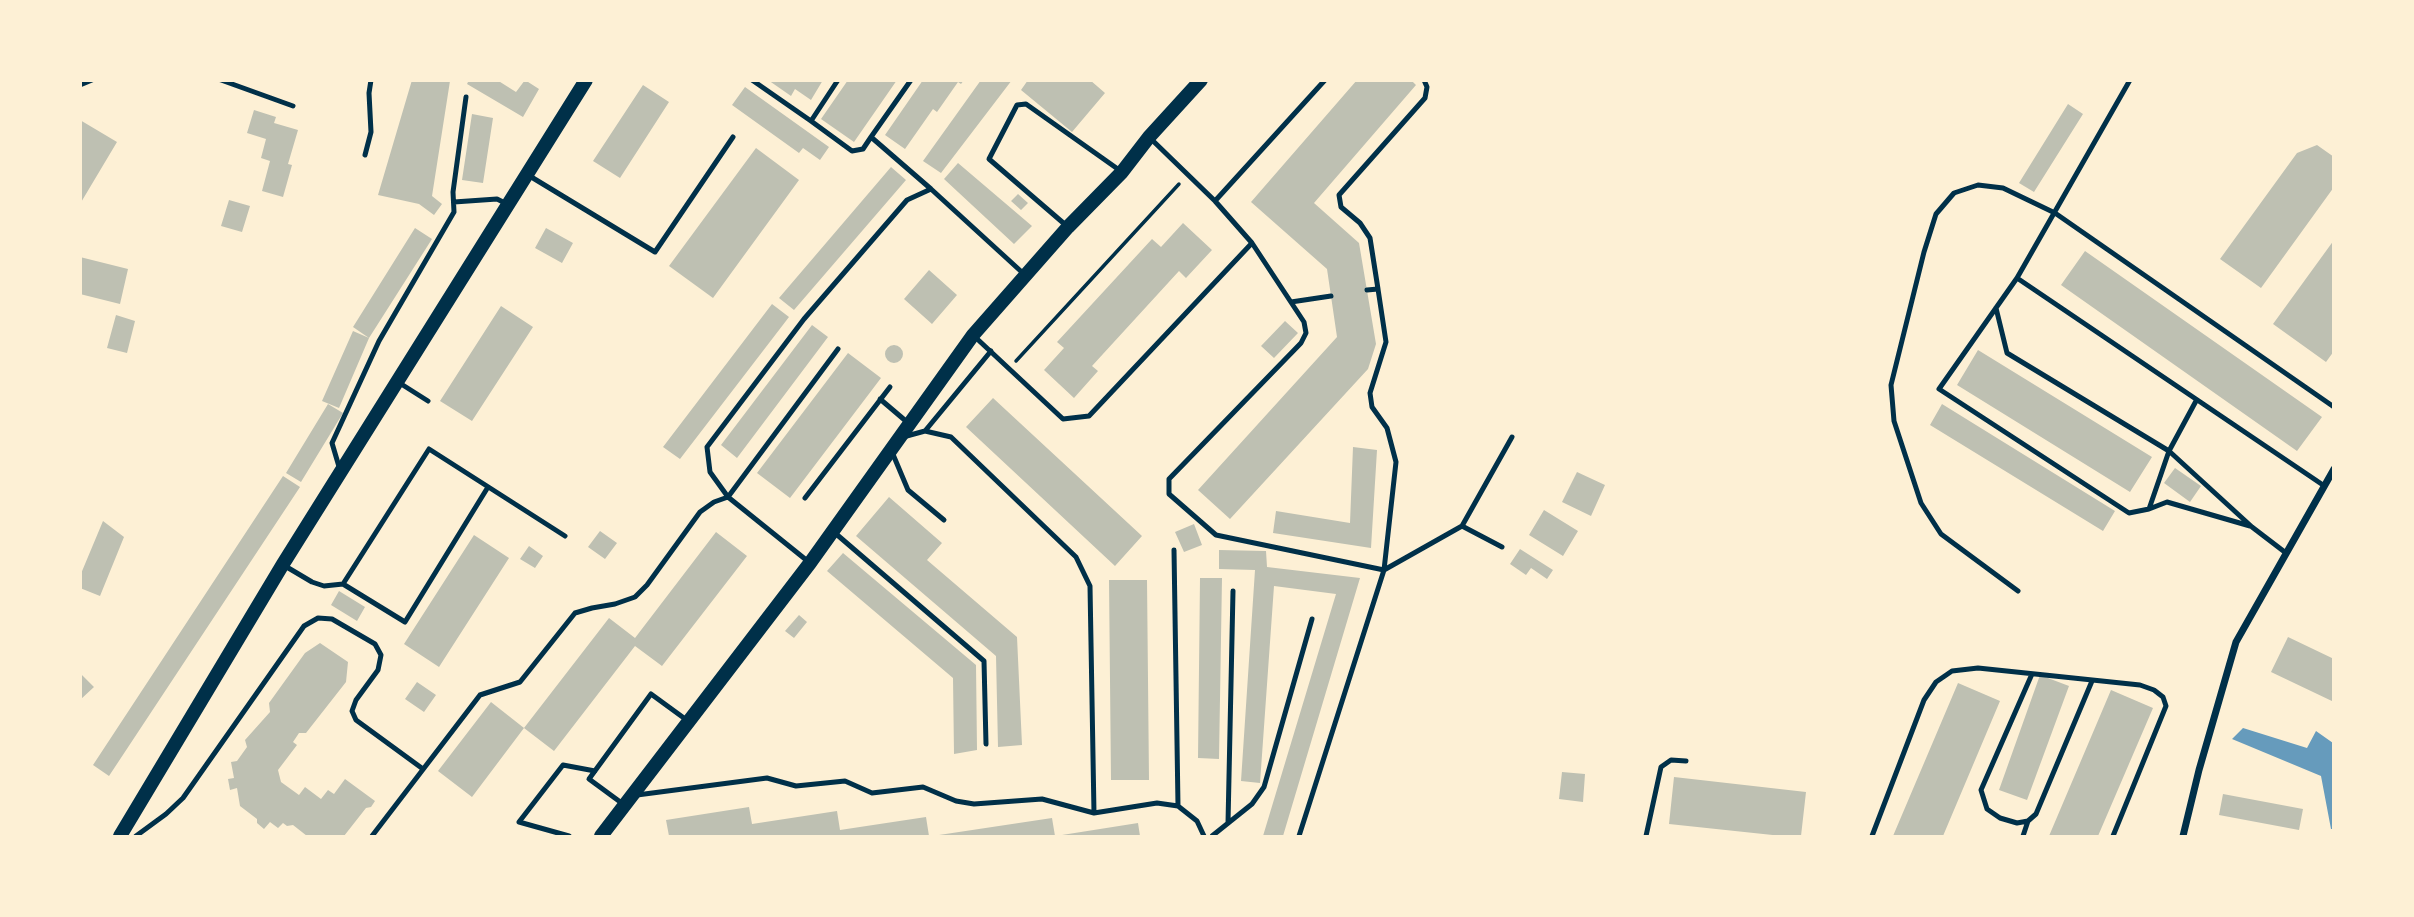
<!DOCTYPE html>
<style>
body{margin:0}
#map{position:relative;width:2414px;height:917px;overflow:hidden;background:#fdf0d5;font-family:Overpass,sans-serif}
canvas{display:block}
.frame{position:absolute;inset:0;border:82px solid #fdf0d5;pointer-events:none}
</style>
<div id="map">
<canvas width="2414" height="917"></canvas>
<div class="frame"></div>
</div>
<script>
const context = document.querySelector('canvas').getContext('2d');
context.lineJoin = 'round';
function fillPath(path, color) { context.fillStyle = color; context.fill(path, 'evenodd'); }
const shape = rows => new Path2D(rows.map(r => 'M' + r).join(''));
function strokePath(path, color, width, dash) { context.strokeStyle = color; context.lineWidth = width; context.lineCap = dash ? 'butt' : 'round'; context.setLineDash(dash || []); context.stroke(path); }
fillPath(shape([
 [2243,728,2307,748,2316,731,2333,743,2333,829,2331,829,2321,776,2232,739]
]), '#669bbc');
fillPath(shape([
 [412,80,450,81,432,196,442,204,434,215,419,204,378,195],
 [469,80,497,80,516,92,525,80,539,89,523,117,467,84],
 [768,80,823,80,811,100,795,89,791,96],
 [848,80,897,80,854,142,821,119],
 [923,80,964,80,961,84,958,82,937,112,933,109,905,149,885,135],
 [981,80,1012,80,941,173,923,161],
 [1028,80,1090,80,1105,93,1072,132,1021,90],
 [1357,80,1411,80,1416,85,1314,203,1359,243,1376,344,1368,369,1230,519,1198,490,1337,337,1327,269,1251,202],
 [643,85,669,102,620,178,593,161],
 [745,87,829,147,820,160,803,148,799,153,732,105],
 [2068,104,2083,114,2034,192,2019,183],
 [254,110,276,117,274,123,298,130,288,164,292,165,283,197,262,191,270,161,261,158,266,139,247,133],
 [472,114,493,118,483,183,462,180],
 [80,120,117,142,80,204],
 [2317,145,2334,157,2334,187,2261,288,2220,259,2297,153],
 [756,148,799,180,713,298,669,266],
 [958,163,1032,226,1014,244,944,179],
 [891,167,906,180,794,310,779,298],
 [1018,194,1028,203,1021,210,1011,201],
 [229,200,250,206,242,232,221,226],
 [1183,223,1212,250,1186,278,1179,271,1092,366,1098,371,1074,398,1044,370,1064,348,1057,342,1152,239,1161,247],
 [415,228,432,239,369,338,353,327],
 [546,228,573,243,562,263,535,248],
 [2334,240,2334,351,2326,362,2273,324],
 [2085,251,2322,417,2297,451,2061,285],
 [80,257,128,269,120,304,80,294],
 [929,270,957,295,932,324,904,299],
 [772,304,789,317,680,459,663,447],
 [501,306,533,327,472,421,440,401],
 [116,315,135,321,127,353,107,348],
 [1285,321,1298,333,1274,358,1261,346],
 [812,325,828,337,737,458,721,445],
 [353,331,369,338,339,408,322,401],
 '885 354a9 9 0 1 1 18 0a9 9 0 1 1-18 0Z',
 [1978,350,2152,457,2130,492,1957,385],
 [848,353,881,378,790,498,757,473],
 [993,398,1142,536,1115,566,966,427],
 [328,404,343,413,301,482,286,473],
 [1942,404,2115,511,2103,531,1930,425],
 [1353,447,1377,450,1371,548,1273,533,1276,511,1350,523],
 [2175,468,2201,486,2190,502,2164,483],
 [1577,472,1605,485,1591,516,1562,502],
 [283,476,300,487,109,776,93,765],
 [889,497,942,543,927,560,1017,637,1022,745,998,747,996,656,856,536],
 [1544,510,1578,531,1563,556,1529,535],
 [103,521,124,537,100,596,80,588,80,576],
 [1194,524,1202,545,1184,552,1175,532],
 [600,531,617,543,605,559,588,547],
 [716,532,747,556,662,666,635,646,554,751,524,728,609,618,635,638],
 [474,535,509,558,439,667,404,644],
 [529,546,543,556,535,568,520,559],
 [1520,549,1553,570,1547,579,1531,568,1526,575,1510,564],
 [1219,550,1266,551,1267,567,1360,578,1283,836,1263,836,1336,594,1274,586,1260,783,1241,781,1255,570,1219,569],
 [843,553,976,665,977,750,954,754,953,678,827,571],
 [1200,578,1222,578,1219,759,1198,758],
 [1109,580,1147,580,1149,780,1111,780],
 [339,591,365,607,357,621,331,605],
 [799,615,807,622,794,638,785,631],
 [2288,637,2334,659,2334,702,2271,672],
 [320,643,348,662,346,682,306,733,299,733,293,742,297,745,278,770,281,782,299,795,305,787,321,799,328,790,334,794,345,779,375,801,371,807,366,808,344,836,307,836,293,825,287,826,283,823,278,828,270,822,264,829,257,823,257,819,240,806,237,788,230,790,228,779,234,778,231,762,237,761,247,747,245,740,270,712,269,703,305,653],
 [80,673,94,687,80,700],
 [2040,675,2069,686,2027,800,1999,790],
 [417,682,436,695,424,712,405,699],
 [1958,683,2000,701,1943,836,1893,836],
 [2111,690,2153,708,2098,836,2049,836],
 [491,702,524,728,472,797,438,771],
 [1562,772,1585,774,1583,802,1559,799],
 [1674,777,1806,792,1801,836,1782,836,1669,824],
 [2223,794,2303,809,2299,830,2219,815],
 [749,807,752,824,837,811,840,830,926,817,929,836,669,836,666,820],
 [1052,818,1055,836,939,836,939,835],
 [1138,823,1140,836,1062,836,1062,835]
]), '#bec0b2');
strokePath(shape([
 [1016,361,1179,184]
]), '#003049', 3.5);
strokePath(shape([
 [221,80,293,106],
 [752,80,811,121],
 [838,80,811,121,852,151,863,149,871,137],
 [911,80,871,137,931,189],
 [2130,80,2017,278,2323,485],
 [80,85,92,80],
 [365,155,371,132,369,93,371,80],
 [528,175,655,252,733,137],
 [1215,201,1325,80],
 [454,202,497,199,505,203],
 [1068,227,989,159,1017,105,1026,104,1122,172],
 [1252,243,1304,322,1306,333,1301,343,1169,479,1169,494,1216,535,1384,570,1396,462,1387,428,1372,407,1370,393,1386,342,1378,289,1367,290],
 [2017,278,1939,389,2129,513,2149,509,2169,451,2252,527,2286,553],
 [1378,289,1370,238,1360,223,1341,207,1339,195,1425,98,1427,87,1424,80],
 [1291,302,1331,296],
 [1996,308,2007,353,2169,451,2196,401],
 [974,336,1063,419,1089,416,1252,243,1215,201,1149,137],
 [838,349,728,497,710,472,707,447,804,319,907,200,931,189,1025,275],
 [398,382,428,401],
 [880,399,907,422],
 [925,431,991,351],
 [892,452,908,490,944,520],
 [340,470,332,443,379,341,454,212,453,192,466,97],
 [805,498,890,387],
 [2149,509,2167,502,2250,526],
 [1462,526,1502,547],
 [835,533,984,661,986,744],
 [1174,550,1178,806],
 [285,566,312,582,324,586,343,584,405,622,488,487],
 [343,584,429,449,565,536],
 [2018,591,1941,534,1921,503,1894,421,1891,385,1924,252,1936,214,1954,193,1978,185,2003,188,2055,213,2334,407],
 [2032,674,1981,790,1987,809,2000,818,2017,823,2028,821,2036,814,2092,681],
 [637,795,767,778,796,786,845,781,872,793,923,787,956,801,974,804,1042,799,1094,813,1090,586,1076,557,951,437,925,431,903,437],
 [623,804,589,779,651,694,688,721],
 [1094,813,1157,803,1178,806,1197,821,1204,836],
 [1228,823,1233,591],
 [136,836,166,814,183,798,304,626,318,618,332,619,375,644,381,655,378,670,356,700,352,711,356,720,423,769],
 [372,836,480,695,520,682,575,613,592,608,615,604,635,597,647,585,700,512,714,502,728,497,810,563],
 [569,836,519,822,563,765,595,771],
 [1212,836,1252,804,1264,787,1312,619],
 [1299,836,1384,570,1462,526,1512,437],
 [1646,836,1661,767,1671,760,1686,761],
 [1872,836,1924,700,1936,682,1952,671,1978,668,2140,685,2154,690,2163,697,2166,706,2113,836],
 [2023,836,2028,821]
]), '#003049', 5);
strokePath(shape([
 [2183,836,2199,770,2236,642,2334,469]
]), '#003049', 7);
strokePath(shape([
 [120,836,283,564,586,80],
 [601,836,810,563,973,335,1068,227,1122,172,1149,137,1201,80]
]), '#003049', 14);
</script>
